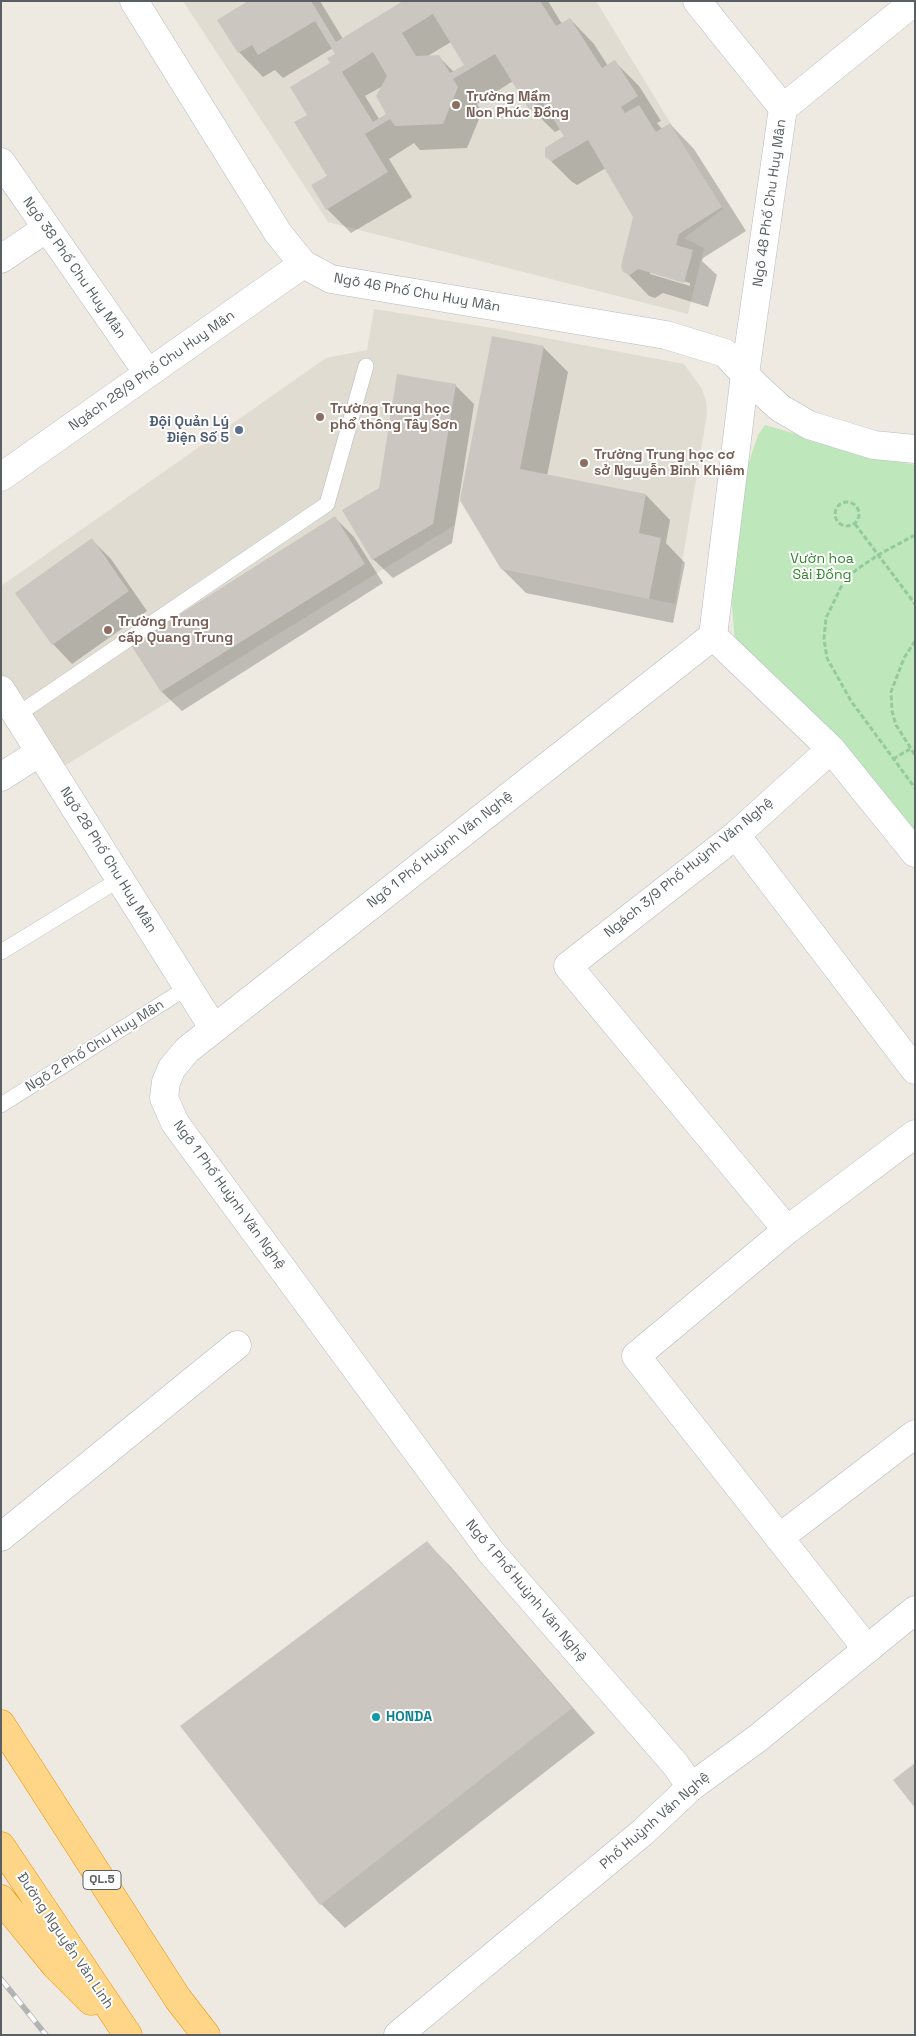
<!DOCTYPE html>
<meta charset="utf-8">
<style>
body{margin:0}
#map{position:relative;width:916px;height:2036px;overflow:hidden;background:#eeeae1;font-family:"Space Grotesk",sans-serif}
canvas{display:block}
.frame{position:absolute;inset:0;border:2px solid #595f63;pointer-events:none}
</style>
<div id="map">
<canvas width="916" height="2036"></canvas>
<div class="frame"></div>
</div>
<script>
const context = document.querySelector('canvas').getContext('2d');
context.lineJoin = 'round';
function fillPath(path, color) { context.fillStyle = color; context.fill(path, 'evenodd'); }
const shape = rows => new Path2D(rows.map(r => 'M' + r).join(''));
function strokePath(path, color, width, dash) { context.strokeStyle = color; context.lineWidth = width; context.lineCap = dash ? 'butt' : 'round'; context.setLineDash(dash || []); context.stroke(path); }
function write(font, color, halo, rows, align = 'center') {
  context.font = font + ' "Space Grotesk",sans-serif'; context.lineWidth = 4; context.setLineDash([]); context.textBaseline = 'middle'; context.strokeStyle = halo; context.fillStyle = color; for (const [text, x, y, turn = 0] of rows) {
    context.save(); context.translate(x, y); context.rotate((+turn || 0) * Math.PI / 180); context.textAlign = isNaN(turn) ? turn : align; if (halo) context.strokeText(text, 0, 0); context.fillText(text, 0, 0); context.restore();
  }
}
fillPath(shape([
 [183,1,596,1,723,209,684,238,704,248,688,314,328,222],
 [374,309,493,328,684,364,702,389,706,401,707,414,675,604,501,569,460,501,455,525,61,768,1,679,1,586,326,358,367,350]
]), '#e0dcd1');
fillPath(shape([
 [765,425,880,458,915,465,915,867,735,643,728,556,745,474,758,435]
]), '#bee8bb');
fillPath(shape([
 [251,1,320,1,343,39,406,1,548,1,562,24,570,19,594,44,608,66,615,62,639,86,661,121,657,123,662,129,670,124,694,149,746,231,703,258,702,261,717,275,708,307,663,293,655,298,649,296,625,271,634,216,606,168,577,185,571,181,546,156,566,137,561,129,555,132,530,108,513,81,477,104,482,112,467,148,420,150,414,143,389,159,412,197,351,233,327,209,328,176,309,115,336,54,333,48,283,78,275,70,263,77,239,52],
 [451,42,465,65,454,72,439,57,426,57],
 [383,86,388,114,379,119,365,96],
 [650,271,690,283,690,286,650,274],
 [493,337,543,347,568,372,547,476,646,495,670,520,666,543,685,563,673,623,526,593,502,569],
 [455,385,474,404,452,543,393,578,373,559,380,488],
 [335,518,354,537,383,583,182,711,162,692,133,645],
 [92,540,111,559,147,611,72,664,53,644,17,593],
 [427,1543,451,1567,595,1733,345,1928,321,1904]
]), '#0003');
fillPath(shape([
 [248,1,311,1,336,42,403,1,540,1,556,26,570,18,602,68,615,60,638,96,621,107,625,113,639,105,656,132,670,123,722,207,679,234,676,245,693,250,684,283,638,269,630,275,623,272,621,266,633,217,588,140,552,161,545,157,545,148,564,136,542,101,529,109,495,54,453,79,458,87,443,124,395,126,390,119,365,134,388,172,326,210,311,185,327,176,294,122,307,115,290,87,330,63,327,58,335,54,315,21,258,55,252,45,238,53,217,20],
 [433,14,464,65,450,73,439,55,416,56,402,33],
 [373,52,387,76,376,96,386,114,373,122,342,72],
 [492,336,544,346,520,469,646,494,639,533,661,538,649,599,501,569,460,500],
 [397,374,456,384,433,524,372,560,342,510,379,488],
 [335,516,365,564,161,692,131,645],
 [92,538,129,591,52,645,15,593],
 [427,1541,572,1708,320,1905,180,1726],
 [915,1763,915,1808,893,1780]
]), '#cbc7c0');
const lane = shape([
 [17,715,327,504,366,366],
 [1,952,120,879],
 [1,1105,188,987]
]);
const street = shape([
 [134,1,278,233,303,264,331,279,666,335,725,353,756,386,780,408,809,425,874,445,915,449],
 [697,1,783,108,745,374,713,636,831,749,915,853],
 [783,108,915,1],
 [1,162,148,373],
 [1,259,47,228],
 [1,477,303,264],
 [1,690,214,1029],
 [1,777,40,752],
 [736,835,915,1070],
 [787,1230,568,966,736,835,831,749],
 [1,1537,237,1345],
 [779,1538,915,1434],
 [867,1649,636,1356,787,1230,915,1134],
 [691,1787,675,1764,491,1552,175,1123,164,1098,166,1082,172,1068,187,1050,713,636]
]);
const secondary = shape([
 [398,2035,643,1832,691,1787,758,1738,915,1610]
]);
const highway = shape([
 [1,1724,178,1999,206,2035],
 [1,1846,128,2035],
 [1,1899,55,1965,91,2001]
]);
strokePath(lane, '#b6babf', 16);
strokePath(street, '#b6babf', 29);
strokePath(secondary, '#b5b9bf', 29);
strokePath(highway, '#ef9000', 29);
strokePath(shape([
 '835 514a12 12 0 1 1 24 0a12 12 0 1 1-24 0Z',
 [855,524,915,604],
 [915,535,878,555,856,570,843,583,826,618,824,639,827,658,851,701,915,788],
 [915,641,904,658,891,692,892,711,896,725,915,755],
 [893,759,910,749]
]), '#93ca9e', 3, [5, 2.5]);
strokePath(lane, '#fff', 15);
strokePath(street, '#fff', 28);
strokePath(secondary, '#fff', 28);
strokePath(highway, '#ffd687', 28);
const rail = shape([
 [1,1979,46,2035]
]);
strokePath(rail, '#b3b4b4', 5.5);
strokePath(rail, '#fff', 4, [11]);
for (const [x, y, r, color] of [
 [456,105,5,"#8d6e63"],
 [320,417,5,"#8d6e63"],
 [239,430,5,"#5c6f8a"],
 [584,463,5,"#8d6e63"],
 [108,630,5,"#8d6e63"],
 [376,1717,5,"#0f9aa8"]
]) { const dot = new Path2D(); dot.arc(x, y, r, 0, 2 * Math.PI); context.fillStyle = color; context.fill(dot); strokePath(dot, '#fff', 2); }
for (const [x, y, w] of [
 [102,1880,38]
]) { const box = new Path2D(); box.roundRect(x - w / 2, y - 9.5, w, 19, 4); context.fillStyle = '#fff'; context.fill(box); strokePath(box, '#595f63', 1); }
write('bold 12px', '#595f63', null, [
 ["QL.5",102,1880]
]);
write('bold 14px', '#785e54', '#fff', [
 ["Trường Mầm",466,97],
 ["Non Phúc Đồng",466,113],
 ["Trường Trung học",330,409],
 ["phổ thông Tây Sơn",330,425],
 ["Trường Trung học cơ",594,455],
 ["sở Nguyễn Bỉnh Khiêm",594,471],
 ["Trường Trung",118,622],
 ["cấp Quang Trung",118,638]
], 'left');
write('14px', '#595f63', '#fff', [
 ["Ngõ 48 Phố Chu Huy Mân",770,203,-82],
 ["Ngõ 38 Phố Chu Huy Mân",74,268,55],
 ["Ngõ 46 Phố Chu Huy Mân",417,293,10],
 ["Ngách 28/9 Phố Chu Huy Mân",152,371,-35],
 ["Ngõ 1 Phố Huỳnh Văn Nghệ",440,850,-38],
 ["Ngõ 28 Phố Chu Huy Mân",108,860,58],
 ["Ngách 3/9 Phố Huỳnh Văn Nghệ",689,868,-39],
 ["Ngõ 2 Phố Chu Huy Mân",95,1046,-32],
 ["Ngõ 1 Phố Huỳnh Văn Nghệ",229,1195,54],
 ["Ngõ 1 Phố Huỳnh Văn Nghệ",526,1591,50],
 ["Phố Huỳnh Văn Nghệ",655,1821,-41],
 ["Đường Nguyễn Văn Linh",65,1941,56]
]);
write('bold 14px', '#4e5e75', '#fff', [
 ["Đội Quản Lý",229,422],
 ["Điện Số 5",229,438]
], 'right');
write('14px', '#31862e', '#fff', [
 ["Vườn hoa",822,559],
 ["Sài Đồng",822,575]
]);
write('bold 14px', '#0d838f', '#fff', [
 ["HONDA",386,1717]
], 'left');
</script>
